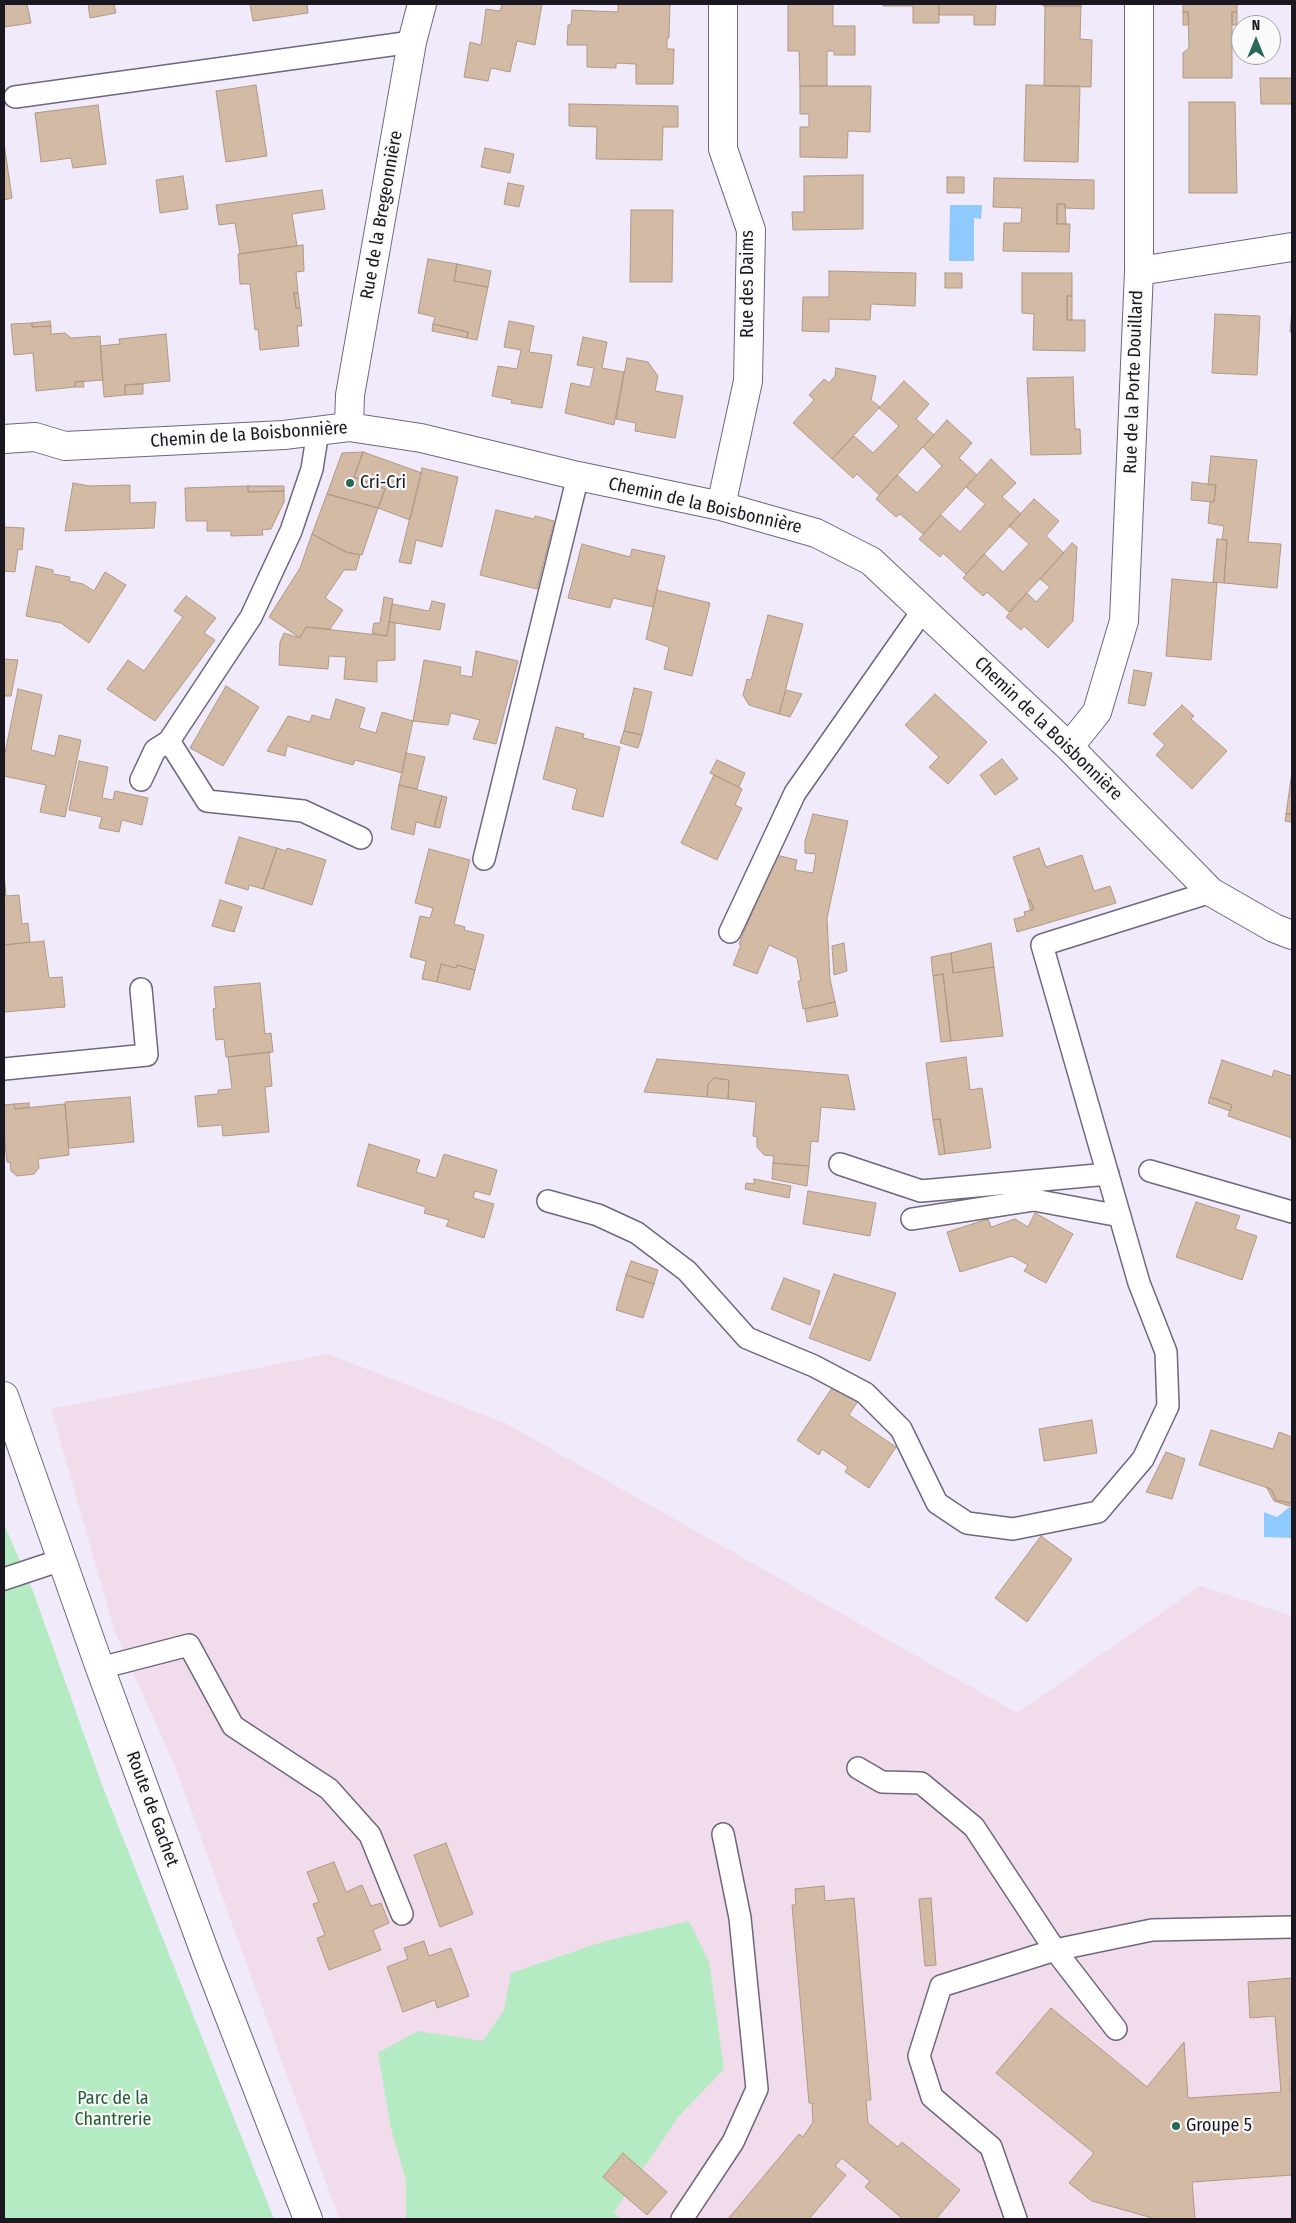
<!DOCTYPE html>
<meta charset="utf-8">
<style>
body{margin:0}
#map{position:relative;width:1296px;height:2223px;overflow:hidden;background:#f0eafb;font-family:"Fira Sans Condensed",sans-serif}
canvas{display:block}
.frame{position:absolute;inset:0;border:5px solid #1b1721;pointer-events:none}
.north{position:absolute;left:1231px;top:15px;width:50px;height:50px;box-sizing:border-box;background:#fafafa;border:1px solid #a19fa3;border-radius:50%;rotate:0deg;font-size:14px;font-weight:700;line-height:20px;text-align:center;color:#1b1721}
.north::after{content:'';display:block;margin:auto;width:18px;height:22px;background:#276857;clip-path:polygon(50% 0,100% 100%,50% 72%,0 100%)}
</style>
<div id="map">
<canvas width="1296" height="2223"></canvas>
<div class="frame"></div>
<div class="north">N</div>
</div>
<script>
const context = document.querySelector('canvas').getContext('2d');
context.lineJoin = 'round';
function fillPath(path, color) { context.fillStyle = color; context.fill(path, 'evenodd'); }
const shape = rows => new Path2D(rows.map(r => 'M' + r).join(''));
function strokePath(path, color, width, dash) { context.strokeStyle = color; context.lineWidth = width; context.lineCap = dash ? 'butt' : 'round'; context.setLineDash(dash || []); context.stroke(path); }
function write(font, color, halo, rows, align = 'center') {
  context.font = font + ' "Fira Sans Condensed",sans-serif'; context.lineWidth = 4.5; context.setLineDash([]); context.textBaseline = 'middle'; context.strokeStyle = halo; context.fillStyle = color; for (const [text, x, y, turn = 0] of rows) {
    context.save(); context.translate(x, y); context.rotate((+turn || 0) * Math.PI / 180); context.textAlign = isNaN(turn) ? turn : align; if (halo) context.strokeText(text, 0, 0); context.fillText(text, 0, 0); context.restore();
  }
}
fillPath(shape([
 [328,1354,505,1423,1017,1713,1200,1586,1292,1616,1292,2219,339,2219,176,1769,115,1632,51,1409]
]), '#f1dceb');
fillPath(shape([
 [4,1524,34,1594,102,1785,274,2219,4,2219],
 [689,1921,709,1962,724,2069,678,2117,614,2212,621,2219,406,2219,406,2181,391,2128,378,2053,418,2031,483,2041,504,2010,511,1973,602,1942]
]), '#b4ebc2');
fillPath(shape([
 [950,205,982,205,981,219,974,218,974,261,949,261],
 [1292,1505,1292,1538,1264,1537,1264,1512,1277,1517]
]), '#8ecafc');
const building = shape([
 [4,4,27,4,31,23,4,27,4,4],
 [88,4,114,4,116,13,90,18,88,4],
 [250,4,307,4,308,13,253,21,250,4],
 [502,4,542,4,535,45,517,41,510,72,491,68,488,81,464,77,470,42,481,45,486,9,500,11,502,4],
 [618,4,670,4,669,38,667,38,667,49,674,49,673,84,636,84,636,64,616,63,616,68,587,67,587,45,567,45,568,25,571,25,572,10,618,12,618,4],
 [788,4,833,4,833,26,855,26,855,55,834,55,834,51,827,51,827,86,800,86,799,51,788,51,788,4],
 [883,4,939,4,939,23,913,23,913,6,883,6,883,4],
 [939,4,996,4,995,25,974,25,974,15,939,15,939,4],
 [1043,4,1081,4,1081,6,1043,6,1043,4],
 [1183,4,1237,4,1237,12,1232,12,1232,78,1183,78,1183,53,1189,48,1188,12,1183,12,1183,4],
 [1045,6,1081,6,1080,39,1092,40,1091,87,1044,86,1045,6],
 [1183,12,1188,12,1189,25,1183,25,1183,12],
 [1232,12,1237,12,1237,25,1232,25,1232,12],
 [1260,78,1292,78,1292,104,1261,104,1260,78],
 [256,85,267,156,226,162,216,91,256,85],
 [1026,85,1080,86,1078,162,1024,161,1026,85],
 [800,86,871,86,870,132,848,131,847,158,800,157,800,127,809,127,809,114,800,114,800,86],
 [1189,102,1235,102,1237,193,1189,193,1189,102],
 [569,104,678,106,678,127,663,127,662,160,596,159,597,127,569,126,569,104],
 [98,105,106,164,73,168,71,158,41,162,35,113,98,105],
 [4,143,12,198,4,200,4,143],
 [485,148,514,154,510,173,481,167,485,148],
 [863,175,863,229,793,230,792,212,804,212,804,176,863,175],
 [183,176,188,209,160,213,156,180,183,176],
 [947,177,964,177,964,193,947,193,947,177],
 [994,178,1094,180,1094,209,1065,208,1065,204,1057,204,1057,224,1070,224,1069,252,1003,251,1004,223,1021,223,1022,208,993,207,994,178],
 [508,183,524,186,519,207,504,204,508,183],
 [322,190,325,209,292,214,297,246,240,254,235,223,219,225,216,205,322,190],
 [1057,204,1065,204,1066,224,1057,224,1057,204],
 [631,210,673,210,672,282,630,282,631,210],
 [303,245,304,271,296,272,298,293,294,293,296,308,300,308,302,326,297,326,299,346,260,350,258,329,255,330,250,284,240,284,238,254,303,245],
 [428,259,457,264,454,281,488,287,477,340,467,338,468,332,433,324,435,317,418,313,428,259],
 [457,264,491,271,488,287,454,281,457,264],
 [829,271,916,273,915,306,871,304,870,320,829,319,829,332,802,331,803,297,829,297,829,271],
 [945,273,962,273,962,288,945,288,945,273],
 [1022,273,1072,273,1072,296,1067,296,1067,320,1085,320,1085,351,1033,350,1034,314,1022,313,1022,273],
 [294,293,298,293,300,308,296,308,294,293],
 [1067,296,1072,296,1072,320,1067,320,1067,296],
 [1292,310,1292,332,1290,332,1292,310],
 [1215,314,1260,316,1257,375,1212,373,1215,314],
 [50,321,51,326,32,327,32,323,50,321],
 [509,321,534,326,529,352,552,355,542,408,511,403,512,400,492,396,498,366,517,369,521,350,504,347,509,321],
 [32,323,32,327,51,326,51,334,65,333,71,338,100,336,103,380,75,382,75,387,36,391,33,353,14,355,11,324,32,323],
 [433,324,468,332,467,338,432,331,433,324],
 [166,334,170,381,125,385,125,395,104,397,100,346,120,344,119,339,166,334],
 [583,337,607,342,602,368,624,372,614,425,565,413,571,383,590,387,594,368,577,365,583,337],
 [627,358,648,362,658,376,655,391,683,396,675,438,635,431,636,423,616,419,627,358],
 [836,368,876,376,871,400,880,407,832,459,793,423,814,400,809,395,824,379,829,383,835,376,836,368],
 [1073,377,1075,429,1080,429,1081,454,1031,455,1027,378,1073,377],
 [83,381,84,387,75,387,75,382,83,381],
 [904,381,929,404,916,419,934,435,879,495,857,474,853,478,832,459,854,436,873,453,899,426,879,408,904,381],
 [143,384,143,394,125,395,125,385,143,384],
 [947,420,972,443,959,458,977,475,923,534,900,514,896,517,876,499,897,475,917,493,942,466,923,447,947,420],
 [363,452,422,473,410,520,378,508,385,489,354,477,363,452],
 [363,452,354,477,385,489,378,508,327,494,342,453,363,452],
 [1211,456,1257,460,1248,542,1281,544,1277,588,1224,583,1227,540,1222,540,1224,526,1208,523,1210,502,1214,502,1216,485,1208,485,1211,456],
 [991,459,1016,483,1002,497,1021,514,966,574,943,553,940,557,919,539,941,515,960,532,985,504,966,487,991,459],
 [422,468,458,477,442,547,416,540,411,564,399,562,422,468],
 [1192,482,1216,485,1214,502,1191,500,1192,482],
 [73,483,89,486,130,485,130,503,156,502,154,528,65,531,73,483],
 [248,486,248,492,284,491,284,502,271,529,262,530,263,535,231,536,231,531,207,531,207,521,186,521,185,488,248,486],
 [248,486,284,486,284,491,248,492,248,486],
 [327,494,378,508,362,555,346,552,312,534,327,494],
 [1034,499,1059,521,1046,536,1064,553,1009,612,987,592,983,596,963,578,984,554,1003,572,1029,544,1009,526,1034,499],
 [496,510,534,519,535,516,554,521,537,589,480,575,496,510],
 [4,527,24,528,22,550,18,549,15,572,4,571,4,527],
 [312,534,346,552,360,555,356,570,344,570,325,598,343,610,330,629,306,627,300,638,269,617,300,568,312,534],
 [1217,539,1227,540,1224,583,1213,582,1217,539],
 [1072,543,1077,547,1073,621,1048,648,1024,626,1021,630,1006,617,1027,593,1036,602,1050,587,1040,579,1072,543],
 [582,544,630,557,632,549,665,556,653,607,613,598,610,608,568,598,582,544],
 [36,566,53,570,53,574,70,577,69,581,83,584,94,591,105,572,126,585,89,643,61,623,26,616,36,566],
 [1172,579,1217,583,1211,660,1166,656,1172,579],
 [657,590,710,603,692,676,664,669,669,647,646,639,657,590],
 [186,596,216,618,204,633,215,640,155,721,107,689,128,660,144,671,183,617,174,611,186,596],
 [384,597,393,599,387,636,372,633,374,623,380,623,384,597],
 [432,601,445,604,440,630,389,622,392,604,429,611,432,601],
 [768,615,803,624,779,714,749,705,743,695,747,679,751,680,768,615],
 [389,622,395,623,395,660,377,661,377,682,344,679,346,657,329,656,328,669,279,665,280,642,284,633,300,638,306,627,387,636,389,622],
 [476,651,518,661,496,744,473,739,480,720,451,713,448,725,413,721,424,660,461,667,460,675,472,677,476,651],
 [4,659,18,660,11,696,4,696,4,659],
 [1134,670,1152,673,1145,706,1128,703,1134,670],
 [226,686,259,707,223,766,190,748,226,686],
 [634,688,652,692,642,735,624,731,634,688],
 [18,689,42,695,31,750,55,756,59,735,81,740,65,817,40,812,46,785,4,776,4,758,18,689],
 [786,690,802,694,790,717,779,714,786,690],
 [935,694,987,742,948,784,929,767,939,757,905,725,935,694],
 [336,699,365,708,359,728,376,733,382,712,413,721,402,773,355,760,353,765,287,746,285,756,267,751,288,716,310,722,312,715,330,720,336,699],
 [1182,705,1194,716,1191,719,1227,751,1192,789,1156,755,1165,745,1153,734,1182,705],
 [556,727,584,734,583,738,620,747,603,817,572,809,577,789,543,779,556,727],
 [624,731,642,735,638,748,620,743,624,731],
 [406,753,425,757,417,789,399,785,406,753],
 [1002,759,1018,779,995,795,980,775,1002,759],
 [717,760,745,773,739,787,710,773,717,760],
 [79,761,108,767,102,798,113,800,115,791,148,798,142,825,122,820,119,832,99,828,102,817,69,810,79,761],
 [1292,772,1292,814,1286,814,1292,772],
 [714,775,742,789,735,805,742,808,717,860,681,843,714,775],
 [399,785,442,796,434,827,416,822,414,835,391,829,399,785],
 [442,796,447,797,440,828,434,827,442,796],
 [813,814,848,821,827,918,830,979,835,1002,803,1009,798,981,801,981,797,958,769,945,757,974,733,965,741,945,739,944,776,855,797,860,795,870,813,873,816,854,805,853,805,841,813,814],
 [1286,814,1292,814,1292,822,1285,821,1286,814],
 [239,837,277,848,263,889,249,885,248,890,225,883,239,837],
 [277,848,286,851,287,848,326,860,312,905,263,889,277,848],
 [1039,848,1046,867,1082,855,1094,891,1110,886,1116,903,1017,932,1014,919,1025,916,1024,912,1034,909,1030,900,1028,900,1013,857,1039,848],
 [429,849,470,860,454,924,465,927,464,930,484,935,475,970,457,965,456,968,441,964,437,982,422,979,426,961,410,957,420,916,430,918,433,908,415,903,429,849],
 [4,873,6,896,19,895,22,924,28,923,30,942,4,945,4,873],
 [220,900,242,907,234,932,212,926,220,900],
 [1028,900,1030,900,1034,909,1031,911,1028,900],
 [44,941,49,978,62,977,65,1007,4,1012,4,945,44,941],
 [844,943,847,971,834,975,832,946,844,943],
 [991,943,994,967,953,973,951,953,991,943],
 [951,953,953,973,994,967,1003,1036,951,1041,943,974,933,976,931,957,951,953],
 [441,964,456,968,457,965,475,970,470,990,437,982,441,964],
 [943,974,951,1041,941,1042,933,976,943,974],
 [260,983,265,1034,271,1033,273,1052,226,1057,224,1039,216,1040,213,1009,216,1008,214,987,260,983],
 [835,1002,838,1016,807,1022,805,1009,835,1002],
 [269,1052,272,1086,265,1087,269,1132,223,1136,222,1125,198,1127,195,1096,218,1094,218,1090,232,1089,228,1057,269,1052],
 [966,1057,970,1090,982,1088,991,1148,945,1154,940,1119,933,1120,926,1063,966,1057],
 [657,1059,848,1075,855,1110,821,1107,818,1142,811,1141,809,1166,773,1163,774,1156,764,1155,757,1147,757,1137,753,1136,756,1102,728,1099,729,1080,714,1078,708,1084,707,1097,644,1092,657,1059],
 [1222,1060,1272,1077,1274,1070,1292,1076,1292,1138,1228,1116,1232,1105,1210,1097,1222,1060],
 [714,1078,729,1080,728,1099,707,1097,708,1084,714,1078],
 [130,1097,134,1142,69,1148,65,1102,130,1097],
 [1210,1097,1232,1105,1230,1111,1208,1103,1210,1097],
 [29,1103,29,1107,15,1109,14,1104,29,1103],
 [14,1104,15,1109,65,1104,69,1155,38,1159,39,1168,34,1174,17,1176,11,1171,10,1162,7,1162,4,1133,4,1105,14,1104],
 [940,1119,945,1154,939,1155,933,1120,940,1119],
 [369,1144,420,1160,416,1172,436,1178,444,1154,497,1170,490,1195,475,1191,473,1198,494,1204,484,1238,446,1226,449,1220,424,1213,426,1207,357,1186,369,1144],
 [773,1163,809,1166,807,1186,772,1179,773,1163],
 [754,1179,791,1186,789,1198,745,1189,746,1183,754,1184,754,1179],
 [808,1191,876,1203,870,1236,803,1224,808,1191],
 [1196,1202,1240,1216,1235,1229,1257,1236,1242,1280,1176,1257,1196,1202],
 [1035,1213,1073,1234,1046,1283,1024,1271,1028,1265,1012,1256,960,1272,947,1232,988,1219,991,1227,1015,1219,1028,1227,1035,1213],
 [631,1261,658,1270,654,1284,626,1275,631,1261],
 [834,1274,896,1293,870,1361,809,1338,834,1274],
 [626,1275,654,1284,643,1318,616,1310,626,1275],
 [784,1278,820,1291,810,1325,771,1309,784,1278],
 [834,1385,858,1401,849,1415,896,1447,869,1488,845,1472,848,1467,822,1449,819,1455,797,1440,834,1385],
 [1092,1420,1097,1453,1044,1461,1039,1429,1092,1420],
 [1211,1430,1273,1449,1279,1432,1292,1437,1292,1501,1289,1503,1276,1500,1271,1489,1199,1465,1211,1430],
 [1166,1452,1185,1459,1172,1499,1146,1492,1166,1452],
 [1267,1488,1271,1489,1276,1500,1289,1503,1292,1501,1292,1505,1289,1506,1274,1501,1267,1488],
 [1041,1536,1072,1559,1027,1622,995,1598,1041,1536],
 [446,1843,473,1914,440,1927,414,1855,446,1843],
 [334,1862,346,1892,362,1885,371,1906,381,1903,389,1923,373,1930,381,1950,329,1970,317,1938,325,1935,313,1904,319,1902,307,1872,334,1862],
 [824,1886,825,1901,854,1898,871,2100,866,2100,868,2123,898,2147,902,2142,960,2190,936,2219,903,2219,865,2187,870,2181,842,2158,835,2166,846,2175,809,2219,728,2219,799,2134,803,2137,813,2122,812,2103,809,2103,792,1905,796,1905,795,1889,824,1886],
 [931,1898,936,1965,925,1966,919,1899,931,1898],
 [424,1941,429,1956,451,1948,469,1996,437,2008,435,2000,403,2012,387,1967,408,1959,404,1948,424,1941],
 [1292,1978,1292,2079,1290,2079,1290,2091,1292,2091,1292,2175,1192,2182,1195,2219,1156,2219,1092,2201,1069,2183,1094,2153,996,2073,1051,2008,1147,2087,1184,2042,1188,2098,1281,2092,1275,2016,1250,2018,1248,1982,1292,1978],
 [623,2153,667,2192,647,2215,603,2177,623,2153]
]);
fillPath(building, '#d2baa5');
strokePath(building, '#b09984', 1);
const service = shape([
 [15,97,412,42],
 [318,431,312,469,291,531,251,617,169,741,207,801,303,811,361,838],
 [141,780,155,750,169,741],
 [484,859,578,476],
 [730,932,795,793,923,610],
 [4,1069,147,1055,141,989],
 [840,1164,921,1191,1108,1174],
 [1150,1171,1292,1212],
 [548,1201,598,1215,637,1233,687,1271,747,1338,814,1366,865,1393,901,1429,937,1503,967,1523,1013,1529,1098,1512,1143,1459,1168,1406,1166,1352,1139,1283,1042,945,1211,892],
 [912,1219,1034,1200,1120,1216],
 [4,1579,61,1560],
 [100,1668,189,1645,233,1726,329,1789,370,1835,402,1914],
 [858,1768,882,1782,921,1783,974,1827,1055,1950,941,1986,919,2056,932,2097,991,2147,1016,2219],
 [1116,2029,1055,1950,1152,1930,1292,1927],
 [682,2219,733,2142,757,2089,740,1918,723,1834]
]);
const minor = shape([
 [1139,271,1292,247],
 [349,427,350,395,412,42,422,4],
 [4,439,35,437,65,446,284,435,349,427,421,438,578,476,721,506,816,533,871,561,1069,747,1211,892,1274,928,1292,935],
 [721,506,748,381,751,230,723,149,723,4],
 [1069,747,1097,712,1124,621,1139,271,1139,4],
 [4,1396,100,1668,208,1961,308,2219]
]);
strokePath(service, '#6f667f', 24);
strokePath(minor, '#6f667f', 30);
strokePath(service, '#fff', 21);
strokePath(minor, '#fff', 28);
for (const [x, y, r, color] of [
 [350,483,5,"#276857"],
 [1176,2126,5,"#276857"]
]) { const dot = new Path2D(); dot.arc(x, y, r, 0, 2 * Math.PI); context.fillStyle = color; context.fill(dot); strokePath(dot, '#fafafa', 2); }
write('18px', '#1b1721', '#fafafa', [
 ["Rue de la Bregeonnière",382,215,-80],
 ["Rue des Daims",748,284,-90],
 ["Rue de la Porte Douillard",1134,382,-88],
 ["Chemin de la Boisbonnière",249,435,-4],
 ["Chemin de la Boisbonnière",705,506,13],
 ["Chemin de la Boisbonnière",1048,729,44],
 ["Route de Gachet",152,1809,70]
]);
write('18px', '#1b1721', '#fafafa', [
 ["Cri-Cri",360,483],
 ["Groupe 5",1186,2126]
], 'left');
write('18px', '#215d36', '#fafafa', [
 ["Parc de la",113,2099],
 ["Chantrerie",113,2120]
]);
</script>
